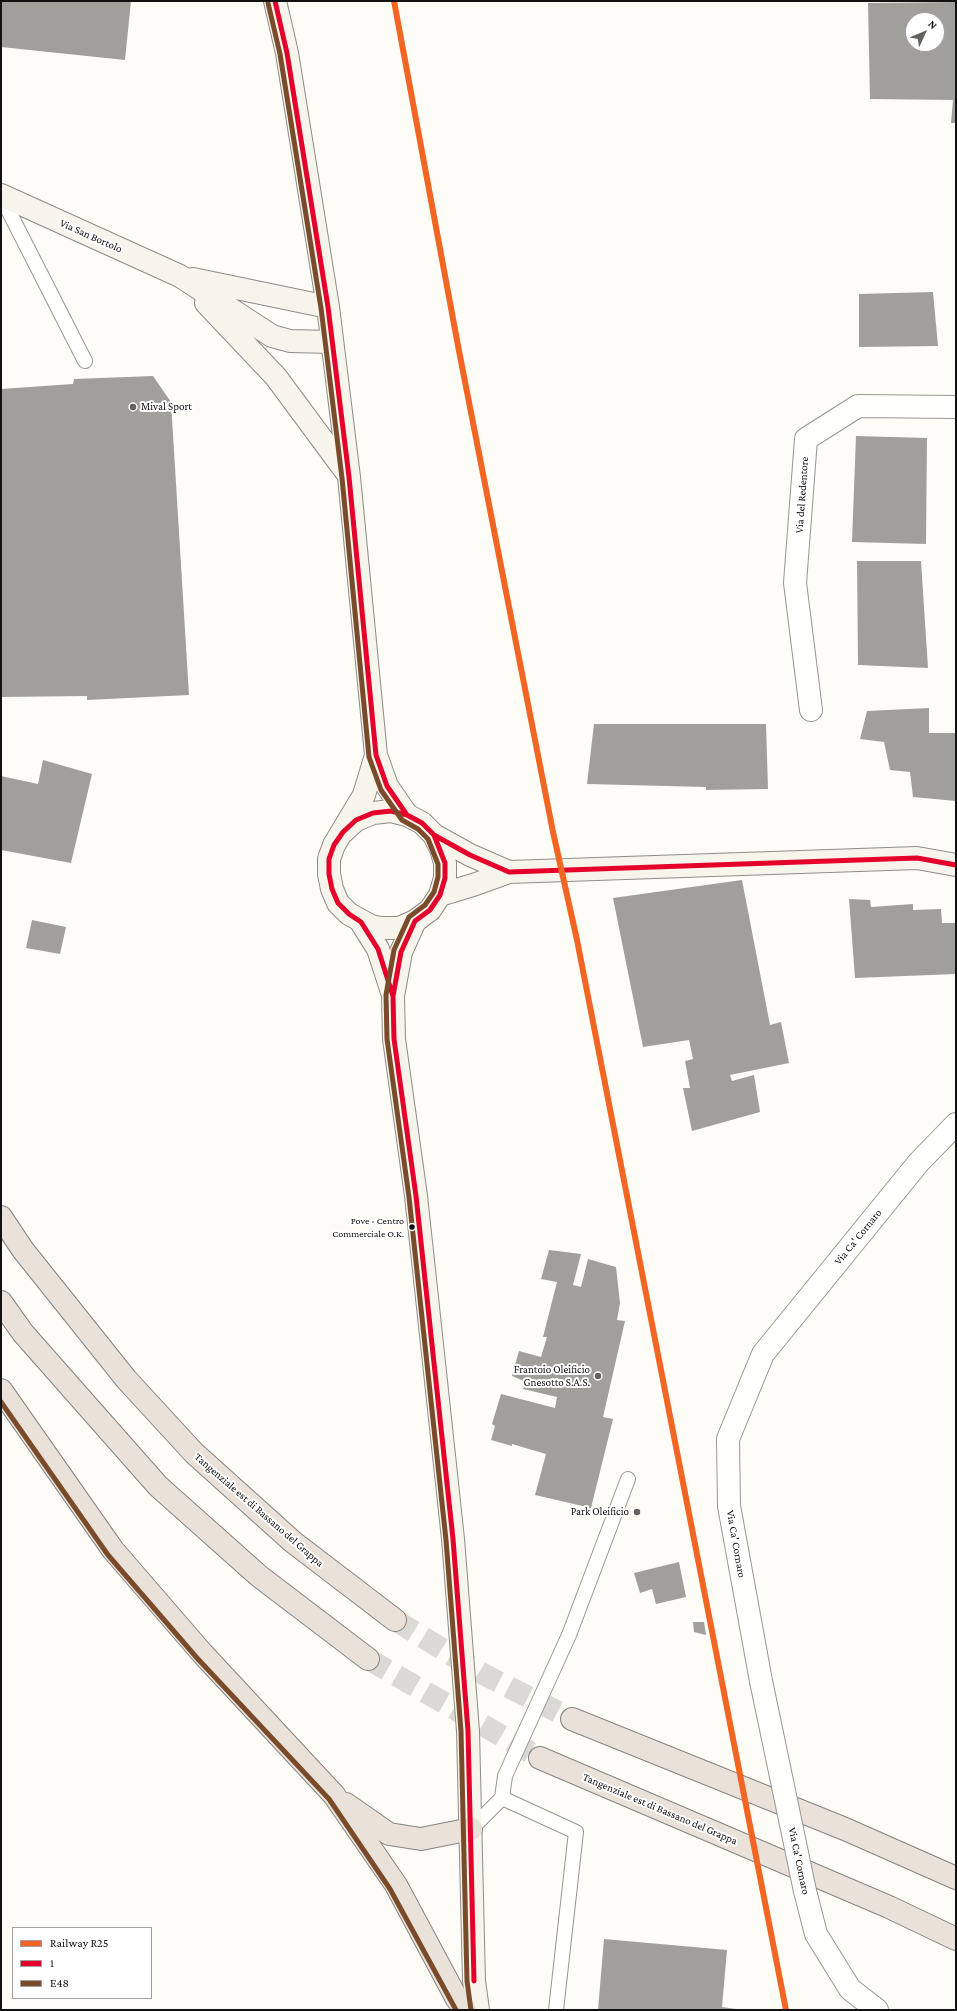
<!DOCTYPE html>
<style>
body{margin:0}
#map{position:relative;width:957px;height:2011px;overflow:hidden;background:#fdfcf7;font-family:"Crimson Pro",serif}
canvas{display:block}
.frame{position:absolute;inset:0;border:2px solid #111;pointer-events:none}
.legend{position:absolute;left:12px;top:1927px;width:140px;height:72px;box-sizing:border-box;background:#fff;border:1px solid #a0a0a0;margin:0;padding:5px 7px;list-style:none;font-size:12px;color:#111}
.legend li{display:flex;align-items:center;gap:8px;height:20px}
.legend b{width:20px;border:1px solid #a0a0a0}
.north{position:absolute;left:905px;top:12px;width:40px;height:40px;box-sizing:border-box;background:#fff;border:1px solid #a0a0a0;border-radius:50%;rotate:46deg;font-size:11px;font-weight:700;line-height:16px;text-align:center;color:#111}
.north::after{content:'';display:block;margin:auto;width:14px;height:18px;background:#646362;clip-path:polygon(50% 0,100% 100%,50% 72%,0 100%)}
</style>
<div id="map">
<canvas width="957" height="2011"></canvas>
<div class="frame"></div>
<ul class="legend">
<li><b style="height:5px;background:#f26522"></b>Railway R25</li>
<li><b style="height:5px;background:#e4002b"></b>1</li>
<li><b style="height:5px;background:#7a4b2a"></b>E48</li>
</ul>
<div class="north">N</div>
</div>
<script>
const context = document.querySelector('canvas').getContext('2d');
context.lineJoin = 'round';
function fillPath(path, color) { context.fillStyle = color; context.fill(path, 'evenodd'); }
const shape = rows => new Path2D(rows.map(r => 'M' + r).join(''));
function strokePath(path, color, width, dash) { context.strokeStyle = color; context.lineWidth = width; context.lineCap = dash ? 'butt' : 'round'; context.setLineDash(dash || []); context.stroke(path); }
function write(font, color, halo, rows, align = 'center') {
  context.font = font + ' "Crimson Pro",serif'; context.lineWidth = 4; context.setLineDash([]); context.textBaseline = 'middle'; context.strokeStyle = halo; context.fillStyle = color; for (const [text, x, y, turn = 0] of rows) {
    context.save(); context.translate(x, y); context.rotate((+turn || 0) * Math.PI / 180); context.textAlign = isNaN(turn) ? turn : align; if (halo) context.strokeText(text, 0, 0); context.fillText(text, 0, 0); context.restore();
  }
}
fillPath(shape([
 [1,1,131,1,125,60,1,47],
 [956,2,956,123,951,123,953,100,870,99,868,3],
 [913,20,937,20,937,44,913,44],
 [933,292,938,346,859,347,859,294],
 [153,376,171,402,189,695,87,700,87,696,2,697,1,389,73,384,74,379],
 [856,436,927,438,926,544,852,542],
 [857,561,921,561,928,668,858,665],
 [929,708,929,733,956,733,956,801,913,797,910,772,890,770,884,742,860,739,867,711],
 [594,724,766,724,768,789,706,790,706,787,587,784],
 [43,760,92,774,71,863,1,850,1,776,38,784],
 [742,880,770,1025,781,1022,789,1063,730,1075,732,1081,754,1075,760,1112,692,1131,683,1088,690,1088,685,1061,693,1059,689,1040,643,1047,613,898],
 [849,899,870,900,871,907,913,904,913,910,941,909,942,923,956,923,956,974,855,978],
 [32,920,66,927,60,954,26,948],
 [549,1250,581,1254,573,1285,581,1287,588,1259,616,1267,620,1303,617,1320,625,1321,603,1417,613,1419,591,1508,535,1495,546,1454,512,1444,512,1446,491,1440,495,1426,492,1424,501,1394,555,1408,557,1397,523,1389,526,1382,512,1376,519,1351,541,1357,547,1337,543,1337,557,1282,541,1279],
 [679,1562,686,1597,656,1604,652,1589,640,1593,634,1573],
 [693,1622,704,1622,706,1635,694,1632],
 [604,1939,727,1950,722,2007,743,2010,598,2010]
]), '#a19f9c');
strokePath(shape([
 [395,1620,481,1673,572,1719],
 [368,1659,540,1758]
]), '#dad9d4', 22, [22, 11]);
const lane = shape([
 [1,196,85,361],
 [502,1798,576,1832,556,2010],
 [471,1829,502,1798,505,1776,569,1635,628,1479]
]);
const street = shape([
 [811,710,795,583,806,439,858,406,956,407],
 [761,1681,729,1506,728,1439,763,1354,919,1162,956,1124],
 [805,1891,816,1934,850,1989,877,2010]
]);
const secondary = shape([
 [275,1,287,53,328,307,349,477,376,755,387,786,407,815],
 [1,195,180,276,272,336,290,341,332,342],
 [193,279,328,307],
 [206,303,276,377,347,473],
 [343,832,356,820,373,813,391,811,407,815,422,823,434,835,441,849,445,863,445,878,440,895,430,910,415,921,399,928,381,928,371,926,349,914,338,903,332,889,329,874,329,859,334,845,364,795,376,755],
 [434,835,470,855,509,872],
 [440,895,476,884,509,872,917,858,956,865],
 [415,921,401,952,393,996,394,1039,416,1196,453,1539,468,1731,474,1981,478,2010],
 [361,922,378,949,392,992]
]);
const highway = shape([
 [1,1217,23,1250,126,1379,194,1453,293,1542,395,1620],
 [1,1302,23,1333,158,1486,259,1576,368,1659],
 [1,1390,113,1550,202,1653,334,1795,396,1885,457,1999,465,2010],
 [572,1719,845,1829,956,1878],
 [540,1758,889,1907,956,1939],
 [346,1804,389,1834,421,1839,471,1829]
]);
strokePath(lane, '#979795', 16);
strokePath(street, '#979795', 24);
strokePath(secondary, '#8e8d8b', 24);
strokePath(highway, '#858482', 24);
strokePath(lane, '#fffffe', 14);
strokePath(street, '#fffffe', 22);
strokePath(secondary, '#f6f4eb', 22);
strokePath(highway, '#eae1d8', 22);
const streetBridge = shape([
 [761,1681,805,1891]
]);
strokePath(streetBridge, '#979795', 24, []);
strokePath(streetBridge, '#fffffe', 22);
strokePath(shape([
 [275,1,287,53,328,307,349,477,376,755,387,786,407,815,422,823,434,835,470,855,509,872,917,858,956,865],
 [391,811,407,815,422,823,434,835,445,863,445,878,440,895,430,910,415,921,401,952,393,996,378,949,361,922,349,914,338,903,332,889,329,874,329,859,334,845,343,832,356,820,373,813,391,811],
 [393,996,394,1039,416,1196,453,1539,468,1731],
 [468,1731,474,1981],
 [468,1731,474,1981]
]), '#e4002b', 5);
strokePath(shape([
 [268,3,280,54,321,308,342,478,369,757,381,790,402,820,418,829,428,839,438,864,438,877,434,892,425,905,409,917,394,950,386,995,387,1039,409,1197,446,1540,461,1731,467,1981,471,2010],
 [1,1402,108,1555,197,1658,329,1799,390,1889,456,2010]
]), '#7a4b2a', 5);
strokePath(shape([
 [394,1,459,351,553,832,577,940,786,2010]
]), '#f26522', 6);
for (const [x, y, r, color] of [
 [133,407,4,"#646362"],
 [412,1227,3.5,"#111"],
 [598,1376,4,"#646362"],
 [637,1512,4,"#646362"]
]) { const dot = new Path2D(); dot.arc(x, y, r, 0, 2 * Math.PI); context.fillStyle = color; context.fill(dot); strokePath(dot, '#fff', 1.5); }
write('10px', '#111', '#fff', [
 ["Pove - Centro",404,1221],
 ["Commerciale O.K.",404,1234]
], 'right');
write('11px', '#111', '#fff', [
 ["Via San Bortolo",91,236,24],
 ["Via del Redentore",802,495,-86],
 ["Via Ca' Cornaro",858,1237,-51],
 ["Tangenziale est di Bassano del Grappa",259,1510,41],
 ["Via Ca' Cornaro",736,1544,80],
 ["Tangenziale est di Bassano del Grappa",660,1809,23],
 ["Via Ca' Cornaro",799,1861,78]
]);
write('11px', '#111', '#fff', [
 ["Mival Sport",141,407,"left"],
 ["Frantoio Oleificio",590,1370],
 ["Gnesotto S.A.S.",590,1383],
 ["Park Oleificio",629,1512]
], 'right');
</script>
